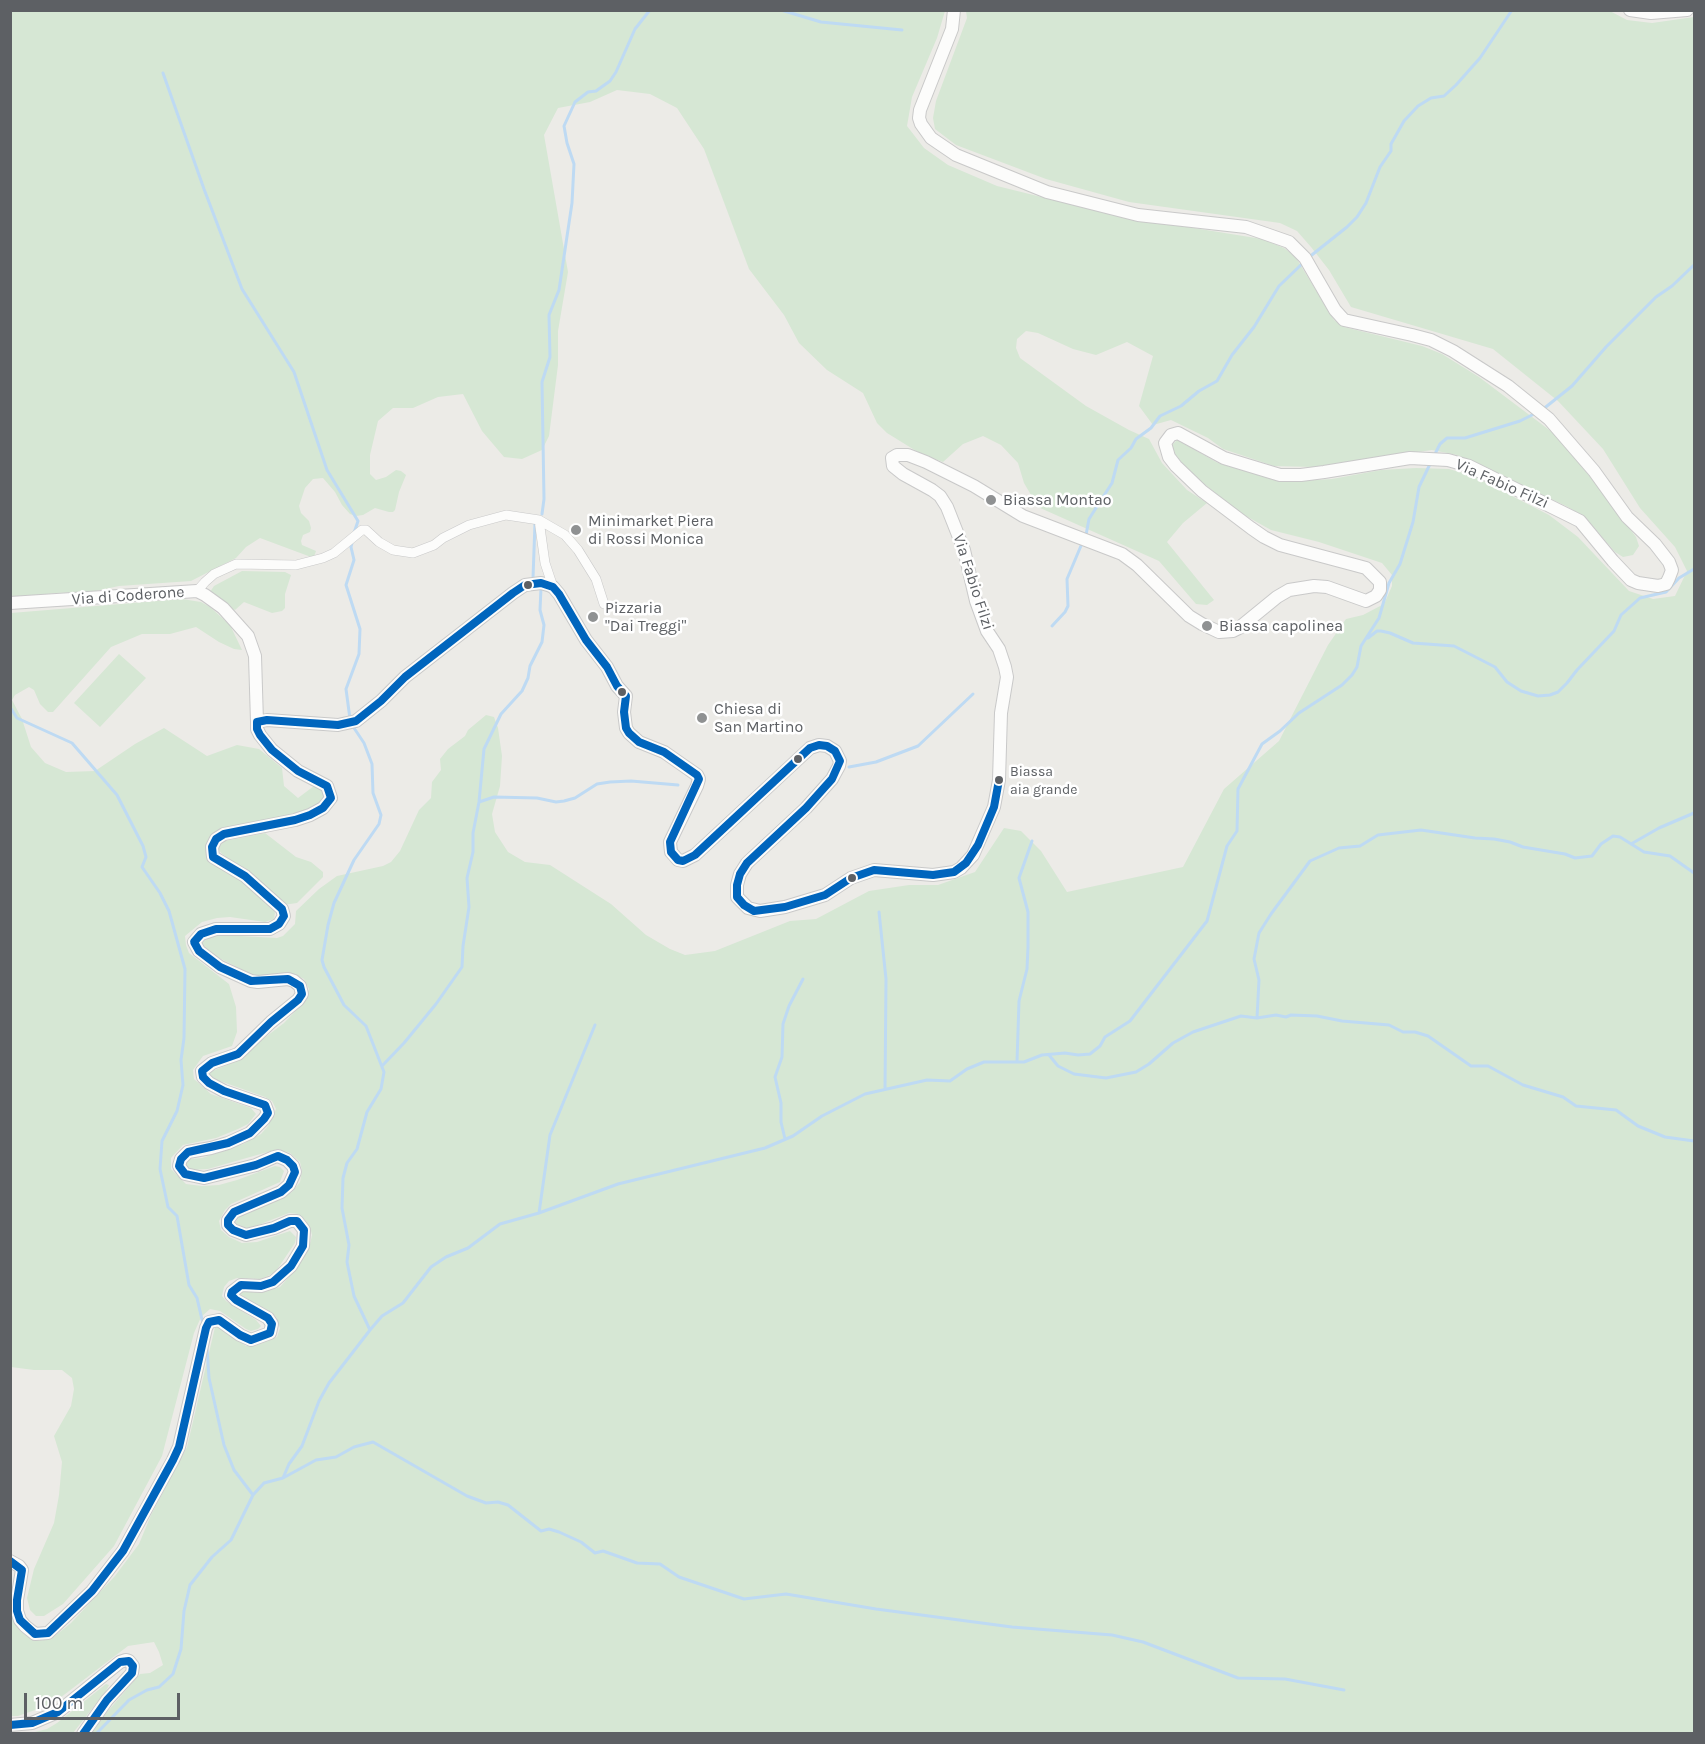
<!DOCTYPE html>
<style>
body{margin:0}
#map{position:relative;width:1705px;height:1744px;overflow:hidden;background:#ecebe7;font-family:Karla,sans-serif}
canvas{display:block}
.frame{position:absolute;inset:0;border:12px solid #5d6064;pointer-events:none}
.scale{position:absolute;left:24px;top:1693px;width:156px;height:27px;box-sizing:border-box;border:3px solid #5d6064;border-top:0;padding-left:8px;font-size:18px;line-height:21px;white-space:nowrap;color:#5d6064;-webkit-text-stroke:4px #fff;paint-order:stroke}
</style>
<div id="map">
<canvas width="1705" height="1744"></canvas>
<div class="frame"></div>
<div class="scale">100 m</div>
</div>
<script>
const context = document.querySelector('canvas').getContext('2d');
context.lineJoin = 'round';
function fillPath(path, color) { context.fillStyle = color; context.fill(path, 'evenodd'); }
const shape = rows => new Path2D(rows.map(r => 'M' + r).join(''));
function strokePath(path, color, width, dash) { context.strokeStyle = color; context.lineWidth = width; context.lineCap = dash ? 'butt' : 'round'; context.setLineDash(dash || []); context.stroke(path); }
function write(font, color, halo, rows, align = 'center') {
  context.font = font + ' Karla,sans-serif'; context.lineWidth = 5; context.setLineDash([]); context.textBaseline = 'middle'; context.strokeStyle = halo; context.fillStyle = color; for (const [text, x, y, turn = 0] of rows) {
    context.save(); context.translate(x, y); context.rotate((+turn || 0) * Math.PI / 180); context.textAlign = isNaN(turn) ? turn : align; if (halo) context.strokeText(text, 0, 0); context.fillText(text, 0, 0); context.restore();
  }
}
fillPath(shape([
 [1608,10,1627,20,1652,23,1694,17,1694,1733,92,1733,107,1712,140,1674,150,1673,163,1665,159,1652,154,1642,128,1646,52,1704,18,1716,10,1716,10,1607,14,1622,20,1631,35,1641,51,1639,71,1623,115,1576,139,1544,151,1515,187,1447,215,1327,218,1326,246,1346,255,1346,277,1337,280,1328,276,1317,271,1312,239,1294,242,1291,265,1292,280,1287,298,1267,310,1244,312,1235,310,1227,305,1220,298,1214,289,1213,248,1229,235,1223,240,1216,281,1199,292,1192,300,1182,302,1171,300,1162,290,1153,278,1149,208,1169,190,1170,185,1164,190,1159,202,1158,243,1144,261,1134,268,1126,276,1109,272,1101,265,1097,217,1080,210,1076,210,1072,239,1060,259,1042,284,1023,306,1000,309,989,304,979,294,974,255,976,217,957,202,945,202,942,211,937,222,935,277,938,283,936,295,924,296,911,319,889,337,876,383,866,391,862,400,851,419,810,431,798,432,782,441,770,440,759,448,749,465,736,468,730,486,715,494,717,498,728,502,756,500,786,492,814,495,832,508,852,525,862,550,865,611,904,646,935,670,949,685,955,715,951,790,921,816,919,869,891,909,885,938,885,975,872,1004,828,1021,831,1041,851,1067,892,1183,867,1224,789,1279,741,1328,645,1346,619,1363,615,1384,604,1392,586,1392,575,1382,563,1319,542,1271,530,1237,511,1191,473,1182,463,1175,454,1172,445,1177,440,1218,463,1281,482,1332,479,1381,470,1416,468,1449,469,1473,476,1549,515,1578,537,1629,591,1653,599,1675,596,1687,571,1675,547,1640,508,1603,449,1558,401,1493,349,1351,307,1329,270,1311,247,1297,231,1280,223,1129,202,1046,179,956,145,935,129,933,118,936,101,967,18,966,11],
 [10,11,945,11,937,38,912,97,907,126,924,148,948,165,997,186,1086,208,1144,220,1262,239,1284,248,1295,256,1334,320,1344,327,1422,346,1442,354,1479,377,1556,435,1596,484,1636,537,1639,546,1633,555,1623,557,1615,552,1585,517,1566,506,1457,455,1432,450,1313,467,1274,466,1223,449,1208,438,1171,420,1153,425,1139,406,1153,356,1127,342,1096,355,1073,349,1038,333,1026,331,1017,339,1016,348,1020,358,1086,406,1129,430,1149,439,1162,463,1187,490,1207,503,1183,523,1167,542,1214,600,1207,605,1196,604,1159,561,1038,507,1024,483,1018,463,1001,445,983,436,963,444,943,462,921,454,887,433,877,423,863,393,827,370,799,343,784,315,749,269,704,149,677,108,650,94,617,90,590,102,558,108,544,135,568,272,558,331,558,365,549,436,542,450,522,459,504,457,482,431,463,394,438,397,413,408,393,408,378,421,370,455,370,474,376,480,386,477,396,470,401,471,406,475,399,492,395,510,393,512,389,512,375,508,363,515,356,516,350,514,342,505,335,492,323,478,313,479,305,488,299,506,301,513,309,521,311,528,310,532,303,535,301,541,302,545,316,551,314,557,311,557,260,538,246,547,236,558,191,581,119,586,91,592,55,593,16,598,10,595],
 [242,571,285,572,291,575,285,594,285,608,282,611,272,613,244,602,235,610,227,607,210,592,214,586],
 [182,599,201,602,210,607,230,625,242,650,234,649,219,642,196,627,170,634,142,634,111,647,53,712,48,712,40,704,34,690,29,687,15,695,12,700,22,719,31,747,45,763,66,772,95,771,135,744,164,728,207,756,237,745,259,749,282,768,284,786,298,798,314,786,327,791,322,802,305,810,269,820,208,842,206,850,208,855,237,876,274,909,275,913,274,919,265,922,230,917,217,918,202,922,185,936,186,945,189,953,229,984,236,1007,237,1032,232,1046,203,1056,193,1070,194,1079,211,1094,251,1108,256,1114,248,1124,238,1129,216,1138,183,1145,171,1158,171,1169,186,1184,202,1186,219,1185,237,1180,275,1166,280,1167,284,1171,280,1182,231,1204,225,1210,219,1221,221,1230,229,1237,242,1243,257,1242,290,1231,296,1237,295,1243,276,1271,268,1276,260,1279,237,1278,229,1281,224,1287,222,1296,226,1301,256,1320,261,1326,258,1329,251,1331,246,1329,220,1311,210,1309,201,1317,194,1333,162,1456,114,1546,63,1604,44,1616,36,1616,30,1610,27,1598,34,1569,54,1523,59,1495,62,1462,54,1436,71,1406,74,1389,72,1378,62,1370,34,1370,11,1367,11,613],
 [119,654,146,678,100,727,74,703],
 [265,833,296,857,311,862,323,872,323,877,297,903,283,905,245,868,230,860,221,853,218,848,224,841],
 [106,1684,109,1685,106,1691,73,1733,31,1733,47,1729,57,1723]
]), '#d6e7d4');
strokePath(shape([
 [781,10,821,22,902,30],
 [163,73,204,189,242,289,294,372,327,470,358,521,354,533],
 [1308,258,1347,227,1357,217,1366,203,1380,167,1391,151,1391,144,1404,121,1418,106,1431,98,1444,96,1456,85,1480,58,1512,10],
 [1542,410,1572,386,1606,347,1656,297,1672,286,1694,265],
 [1434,456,1440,444,1447,438,1465,438,1520,421,1536,413],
 [542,514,544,499,542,382,550,357,549,315,559,290,572,203,574,164,567,143,564,126,575,102,588,92,596,91,610,81,616,72,635,29,650,10],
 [1086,535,1089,519,1112,483,1118,460,1131,448,1136,439,1151,428,1160,416,1181,406,1199,391,1217,381,1232,355,1254,327,1279,286,1303,263],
 [533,578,535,523],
 [1052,626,1065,612,1068,606,1067,579,1083,541],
 [1368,638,1377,631,1381,631,1390,633,1413,643,1454,646,1495,667,1507,682,1521,691,1538,696,1550,695,1558,692,1567,683,1577,670,1614,631,1621,615,1640,598,1666,592,1679,578,1694,569],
 [10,707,17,718,72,743,117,795,143,846,146,857,142,867,160,893,169,911,185,969,184,1038,181,1060,183,1085,177,1111,162,1141,160,1169,168,1207,177,1216,189,1285,197,1298,203,1324],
 [350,719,346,689,359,654,360,629,346,585,354,560,351,547,352,543],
 [352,725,364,743,372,764,373,793,381,815,379,824,354,860,334,903,328,925,322,960,324,967,344,1005,366,1026,384,1072,381,1089,367,1112,357,1149,347,1163,343,1178,342,1208,349,1245,347,1262,354,1296,370,1330],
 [849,767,876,762,918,746,973,694],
 [479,802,494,797,537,798,556,802,564,801,575,798,597,784,610,782,631,781,678,785],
 [1631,844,1659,828,1694,813],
 [879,912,886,979,885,1089],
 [1257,1018,1259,980,1254,959,1259,933,1271,914,1310,861,1339,848,1360,846,1378,835,1421,830,1475,838,1494,839,1510,842,1523,847,1565,854,1575,858,1592,856,1601,844,1613,836,1620,837,1644,852,1670,856,1694,873],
 [1049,1055,1058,1066,1074,1074,1106,1078,1136,1072,1149,1064,1173,1043,1193,1032,1241,1016,1257,1018,1276,1015,1286,1017,1291,1015,1317,1016,1342,1021,1389,1025,1403,1032,1415,1032,1428,1036,1471,1066,1488,1066,1523,1085,1563,1097,1576,1106,1616,1110,1638,1126,1665,1137,1694,1141],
 [1017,1062,1019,1001,1027,969,1028,947,1028,912,1019,878,1032,841],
 [382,1066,404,1043,436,1004,462,967,463,946,469,907,467,878,473,852,473,833,479,802,484,749,501,714,522,691,528,678,530,666,542,642,544,625,540,610,541,588],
 [785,1139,781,1122,781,1103,775,1077,782,1057,783,1024,789,1006,803,979],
 [539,1213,550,1135,595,1025],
 [207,1348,209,1378,224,1445,234,1470,253,1495],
 [283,1478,289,1464,302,1446,319,1401,329,1383,370,1330,382,1316,403,1303,431,1267,446,1257,468,1248,500,1224,539,1213,618,1184,765,1148,793,1136,822,1116,865,1094,927,1080,950,1081,967,1069,984,1062,1024,1062,1042,1055,1065,1053,1078,1055,1090,1054,1100,1046,1105,1037,1130,1021,1207,921,1227,846,1237,831,1238,789,1262,744,1280,731,1299,713,1342,685,1352,675,1357,667,1361,646,1379,618,1389,583,1400,564,1413,522,1419,487,1431,462],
 [96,1734,129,1700,147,1690,159,1687,173,1674,181,1649,184,1611,190,1585,212,1557,231,1540,253,1495,264,1483,283,1478,316,1460,336,1457,354,1447,373,1442,467,1496,486,1503,498,1502,508,1505,541,1531,549,1529,559,1532,581,1542,595,1553,603,1551,637,1563,660,1564,679,1577,744,1599,786,1594,876,1609,1012,1627,1112,1635,1143,1642,1238,1678,1285,1679,1344,1690]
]), '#bedaf3', 3);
const minor = shape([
 [539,520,545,563,553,587],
 [197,591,205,582,214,574,236,564,296,565,323,558,334,553,362,530,366,530,379,542,393,550,413,553,434,545,443,538,469,525,506,515,539,520,565,535,578,550,596,579,604,604]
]);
const tertiary = shape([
 [1630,10,1651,13,1687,10],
 [10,603,197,591,205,595,223,608,248,636,255,656,257,722],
 [10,1561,19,1566,22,1570,17,1600,17,1611,20,1620,25,1626,35,1634,48,1633,92,1591,123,1551,173,1460,179,1447,206,1328,209,1322,219,1320,240,1335,251,1340,270,1333,272,1324,268,1318,236,1300,231,1295,232,1292,241,1285,261,1286,273,1282,291,1266,303,1246,304,1230,297,1221,290,1221,274,1228,246,1235,233,1230,228,1225,228,1220,234,1212,281,1192,289,1185,295,1172,293,1166,287,1160,278,1156,274,1157,256,1165,204,1178,185,1174,179,1166,181,1159,188,1152,211,1148,228,1143,250,1133,264,1119,268,1113,265,1105,224,1091,209,1083,203,1077,202,1071,212,1063,238,1054,271,1022,298,1000,302,994,300,986,294,981,288,979,258,982,251,981,220,967,199,951,194,942,201,934,216,929,270,929,279,924,284,916,282,909,245,876,213,857,212,847,216,839,224,834,295,820,310,815,323,808,331,798,327,786,298,771,272,750,260,735,257,729,257,722,267,720,338,725,356,721,381,701,405,677,513,593,525,585,541,583,548,585,553,587,559,594,586,640,607,667,617,686,626,696,624,712,626,728,629,733,639,742,664,752,697,775,699,779,697,786,670,842,671,852,678,860,683,861,695,855,810,748,819,745,827,746,835,751,840,761,839,766,832,779,806,808,747,863,740,874,737,885,737,897,748,908,760,911,785,907,825,895,851,878,874,870,933,875,954,872,961,868,973,855,994,807,999,780,1001,713,1007,677,1005,667,999,649,987,631,976,601,964,550,947,507,940,496,932,490,903,474,893,466,892,458,897,455,908,455,926,462,974,486,1023,516,1122,554,1137,565,1189,616,1202,624,1219,632,1233,631,1239,628,1277,597,1289,590,1314,586,1327,587,1366,601,1376,596,1380,590,1380,582,1366,568,1280,545,1264,537,1251,528,1202,491,1176,466,1169,457,1165,443,1171,435,1178,433,1224,458,1280,475,1301,475,1324,472,1410,458,1448,460,1469,466,1580,521,1613,561,1631,580,1638,583,1658,586,1666,584,1669,578,1672,570,1669,562,1655,544,1627,517,1594,471,1549,419,1508,386,1453,351,1431,340,1412,335,1344,320,1335,310,1305,258,1289,242,1246,227,1138,215,1047,192,956,155,931,138,921,124,919,118,920,110,952,29,954,10],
 [10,1725,32,1723,58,1712,120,1662,126,1660,129,1661,133,1666,132,1673,107,1700,83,1734]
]);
strokePath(minor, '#c9c9c9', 10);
strokePath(tertiary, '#c9c9c9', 14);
strokePath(minor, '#fcfcfb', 9);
strokePath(tertiary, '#fcfcfb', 12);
strokePath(shape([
 [10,1561,22,1570,17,1600,17,1611,20,1620,35,1634,48,1633,92,1591,123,1551,173,1460,179,1447,206,1328,209,1322,219,1320,240,1335,251,1340,270,1333,272,1324,268,1318,236,1300,231,1295,232,1292,241,1285,261,1286,273,1282,291,1266,303,1246,304,1230,297,1221,290,1221,274,1228,246,1235,233,1230,228,1225,228,1220,234,1212,281,1192,289,1185,295,1172,293,1166,287,1160,278,1156,256,1165,204,1178,185,1174,179,1166,181,1159,188,1152,228,1143,250,1133,264,1119,268,1113,265,1105,224,1091,209,1083,203,1077,202,1071,212,1063,238,1054,271,1022,298,1000,302,994,300,986,288,979,251,981,220,967,199,951,194,942,201,934,216,929,270,929,279,924,284,916,282,909,245,876,213,857,212,847,216,839,224,834,295,820,310,815,323,808,331,798,327,786,298,771,272,750,260,735,257,729,257,722,267,720,338,725,356,721,381,701,405,677,513,593,525,585,541,583,553,587,559,594,586,640,607,667,617,686,626,696,624,712,626,728,629,733,639,742,664,752,697,775,699,779,670,842,671,852,678,860,683,861,695,855,810,748,819,745,827,746,835,751,840,761,832,779,806,808,747,863,740,874,737,885,737,897,744,905,754,911,785,907,825,895,851,878,874,870,933,875,954,872,966,863,978,845,994,807,999,780],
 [10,1725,32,1723,58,1712,120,1662,129,1661,133,1666,132,1673,107,1700,83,1734]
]), '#0065bd', 8);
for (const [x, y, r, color] of [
 [991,500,6,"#8f9192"],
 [576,530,6,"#8f9192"],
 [528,585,5,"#5d6064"],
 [593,617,6,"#8f9192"],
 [1207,626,6,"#8f9192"],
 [622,692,5,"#5d6064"],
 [702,718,6,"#8f9192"],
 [798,759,5,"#5d6064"],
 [999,780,5,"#5d6064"],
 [852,878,5,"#5d6064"]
]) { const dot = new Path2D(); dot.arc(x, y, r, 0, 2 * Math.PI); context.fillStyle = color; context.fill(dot); strokePath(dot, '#fff', 2); }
write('14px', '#5d6064', '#fff', [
 ["Biassa",1010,772],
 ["aia grande",1010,790]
], 'left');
write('16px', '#5d6064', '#fff', [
 ["Via Fabio Filzi",1502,484,24],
 ["Via Fabio Filzi",973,582,72],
 ["Via di Coderone",128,596,-4]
]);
write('16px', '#5d6064', '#fff', [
 ["Biassa Montao",1003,500],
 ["Minimarket Piera",588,521],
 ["di Rossi Monica",588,539],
 ["Pizzaria",605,608],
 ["\"Dai Treggi\"",605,626],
 ["Biassa capolinea",1219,626],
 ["Chiesa di",714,709],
 ["San Martino",714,727]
], 'left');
</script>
